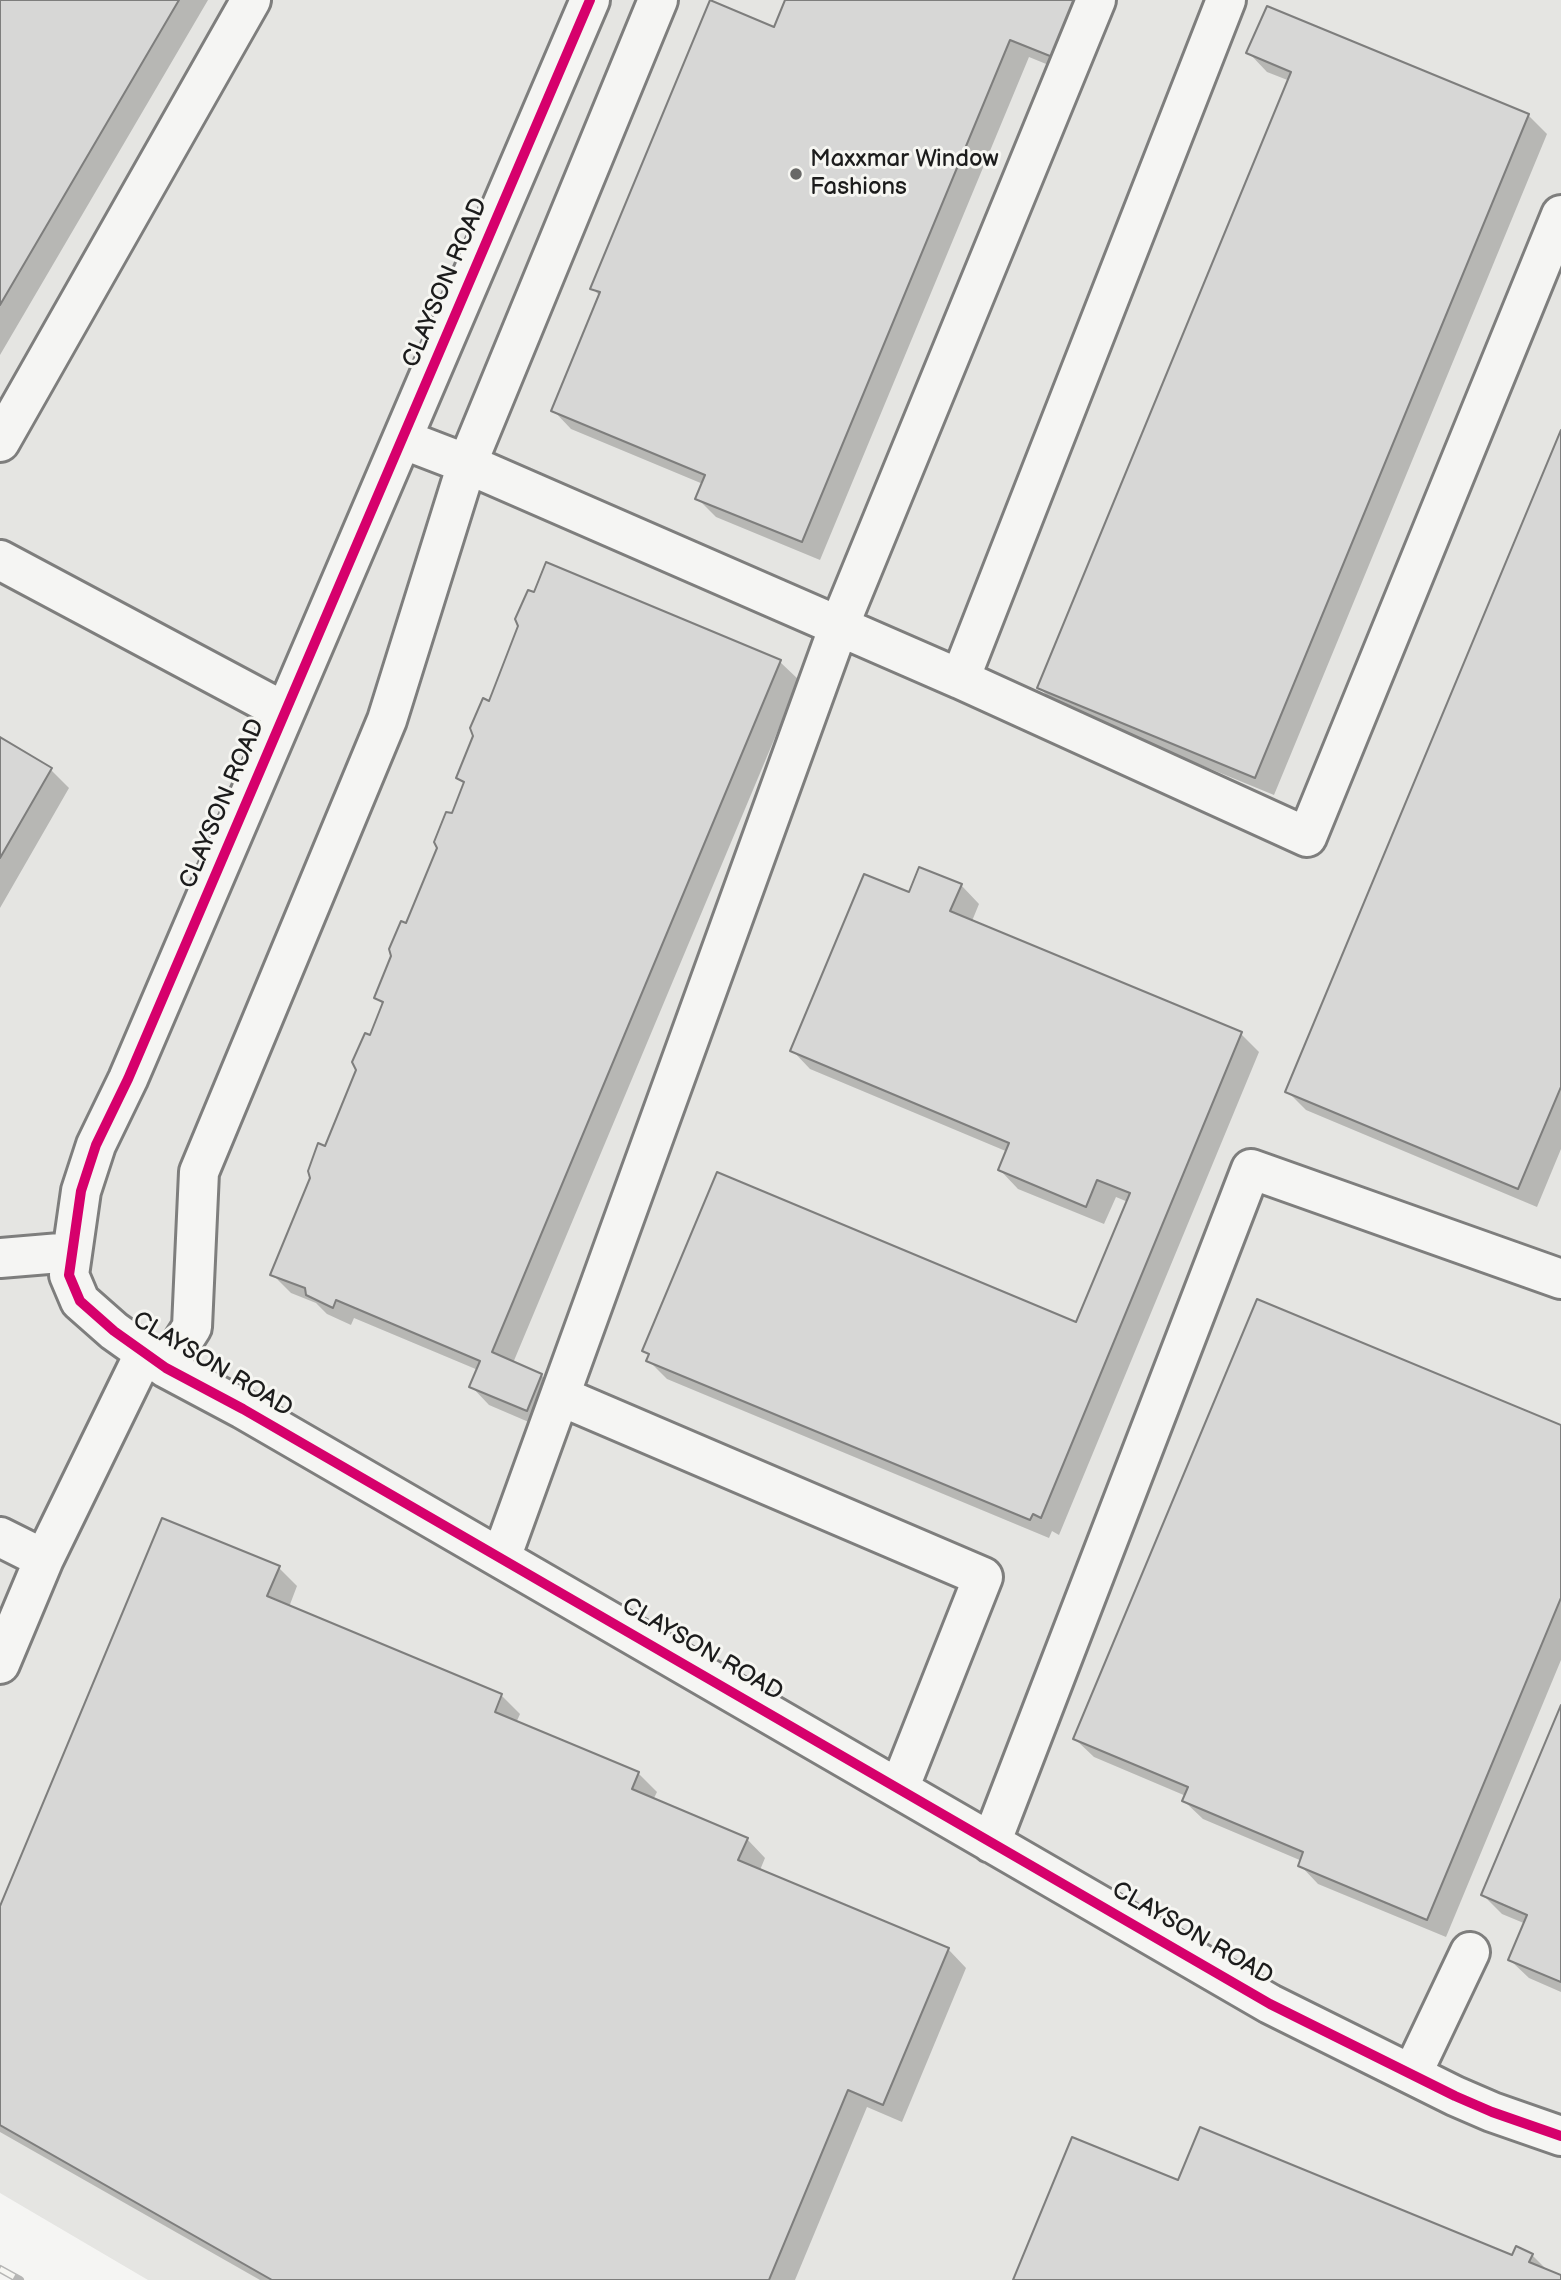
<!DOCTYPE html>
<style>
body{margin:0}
canvas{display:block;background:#f5f5f3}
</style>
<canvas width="1561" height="2280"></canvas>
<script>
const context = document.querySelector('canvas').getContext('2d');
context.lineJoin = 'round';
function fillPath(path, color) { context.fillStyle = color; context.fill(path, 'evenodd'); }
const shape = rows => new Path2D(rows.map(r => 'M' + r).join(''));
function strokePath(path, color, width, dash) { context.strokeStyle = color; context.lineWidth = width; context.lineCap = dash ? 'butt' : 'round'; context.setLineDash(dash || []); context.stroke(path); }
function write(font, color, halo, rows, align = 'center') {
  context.font = font + ' "Balsamiq Sans",sans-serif'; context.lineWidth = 6; context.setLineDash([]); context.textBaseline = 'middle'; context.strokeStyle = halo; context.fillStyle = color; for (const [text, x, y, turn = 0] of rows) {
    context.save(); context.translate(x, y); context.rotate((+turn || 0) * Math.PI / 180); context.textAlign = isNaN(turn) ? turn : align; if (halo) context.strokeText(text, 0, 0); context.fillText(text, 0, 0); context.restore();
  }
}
fillPath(shape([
 [0,0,1561,0,1561,2280,148,2280,0,2193]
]), '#e5e5e2');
fillPath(shape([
 [0,0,208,0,0,355],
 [787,0,1111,0,1078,77,1029,57,820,560,716,517,697,498,703,484,571,429,553,410,600,296,592,288,775,29],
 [1249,53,1528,115,1547,134,1274,795,1057,706,1039,687,1290,81,1267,72],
 [1561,434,1561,1149,1537,1207,1306,1110,1287,1091],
 [780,662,799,680,513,1363,541,1375,560,1394,545,1429,489,1405,471,1386,478,1370,354,1318,351,1325,327,1314,316,1303,291,1293,272,1274,384,1005,376,998,465,785,458,777,490,704],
 [0,739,51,770,69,788,0,908],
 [961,885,979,904,972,921,1241,1034,1259,1052,1059,1535,1052,1531,1049,1538,667,1379,648,1360,650,1356,644,1351,1077,1324,1128,1202,1116,1197,1104,1224,1018,1189,1000,1170,1008,1152,810,1069,792,1050,910,895],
 [1561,1427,1561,1660,1446,1937,1318,1884,1300,1865,1302,1861,1203,1819,1184,1801,1186,1796,1094,1757,1075,1739],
 [279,1568,297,1586,289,1607,501,1695,520,1714,516,1723,638,1773,657,1792,653,1800,747,1839,765,1858,760,1870,948,1949,966,1968,902,2122,867,2107,795,2280,260,2280,0,2132,0,1911],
 [1561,1709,1561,1992,1529,1978,1510,1960,1526,1924,1502,1914,1483,1895],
 [1179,2183,1513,2258,1532,2255,1549,2272,1561,2277,1561,2280,1015,2280]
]), '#0003');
const building = shape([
 [0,0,179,0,0,305,0,0],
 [710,0,774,27,785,0,1085,0,1060,60,1010,40,802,542,695,499,705,475,551,411,600,292,590,289,710,0],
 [1267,6,1529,114,1255,778,1037,688,1291,72,1246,53,1267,6],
 [1561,430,1561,1087,1518,1189,1285,1092,1561,430],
 [546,562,781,660,492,1352,542,1374,527,1411,469,1387,480,1361,336,1300,333,1308,306,1295,305,1288,270,1275,310,1178,308,1171,318,1143,325,1146,356,1070,352,1062,365,1033,370,1035,383,1002,374,998,391,956,389,949,401,921,406,923,437,848,434,842,446,812,452,813,464,782,456,778,473,736,470,728,483,698,489,701,518,626,515,619,528,590,534,592,546,562],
 [0,737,52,768,0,858,0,737],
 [919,867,962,884,950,911,1242,1032,1041,1518,1033,1514,1030,1520,646,1361,649,1354,642,1351,717,1172,1076,1322,1130,1193,1097,1180,1086,1207,998,1170,1009,1143,790,1051,864,874,909,892,919,867],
 [1257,1299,1561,1425,1561,1598,1427,1920,1298,1866,1303,1852,1182,1801,1188,1787,1073,1739,1257,1299],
 [162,1518,280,1566,267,1596,502,1694,495,1712,639,1772,632,1789,748,1838,738,1860,949,1948,883,2105,848,2090,769,2280,272,2280,0,2125,0,1906,162,1518],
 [1561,1705,1561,1982,1508,1960,1527,1915,1481,1895,1561,1705],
 [1200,2127,1512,2255,1516,2246,1533,2254,1529,2262,1561,2275,1561,2280,1013,2280,1072,2137,1178,2180,1200,2127]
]);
fillPath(building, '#d7d7d6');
strokePath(building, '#7e7e7d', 2);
const minor = shape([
 [590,0,128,1079,96,1145,81,1191,69,1275,80,1301,114,1331,166,1368,243,1409,1270,2004,1455,2096,1492,2112,1561,2136],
 [1226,0,960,679,1307,837,1561,215],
 [402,439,467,464,960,679],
 [0,442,251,0],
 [0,560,285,712],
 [0,1258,72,1252],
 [166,1368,192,1327,199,1172,387,720,467,464,658,0],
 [560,1396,983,1577,899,1789],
 [0,1537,44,1559],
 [501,1558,839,626,1096,0],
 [0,1664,44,1559,145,1352],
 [991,1843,1251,1169,1561,1279],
 [1412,2074,1470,1952]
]);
strokePath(minor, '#7e7e7d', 44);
strokePath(minor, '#f5f5f3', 38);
const rail = shape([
 [0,2269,20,2280]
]);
strokePath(rail, '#b6b6b5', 8);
strokePath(rail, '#f6f6f2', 5, [16]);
strokePath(shape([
 [590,0,128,1079,96,1145,81,1191,69,1275,80,1301,114,1331,166,1368,243,1409,1270,2004,1455,2096,1492,2112,1561,2136]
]), '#d6006c', 10);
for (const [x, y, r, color] of [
 [796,174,7,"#686867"]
]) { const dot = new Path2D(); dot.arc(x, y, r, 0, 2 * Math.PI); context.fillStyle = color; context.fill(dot); strokePath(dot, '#f6f6f2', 2.5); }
write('24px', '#1c1c1c', '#f6f6f2', [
 ["Maxxmar Window",810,160],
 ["Fashions",810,188]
], 'left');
write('24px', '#1c1c1c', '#f6f6f2', [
 ["CLAYSON ROAD",446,283,-67],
 ["CLAYSON ROAD",223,804,-67],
 ["CLAYSON ROAD",212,1365,31],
 ["CLAYSON ROAD",702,1650,30],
 ["CLAYSON ROAD",1192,1934,30]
]);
</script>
